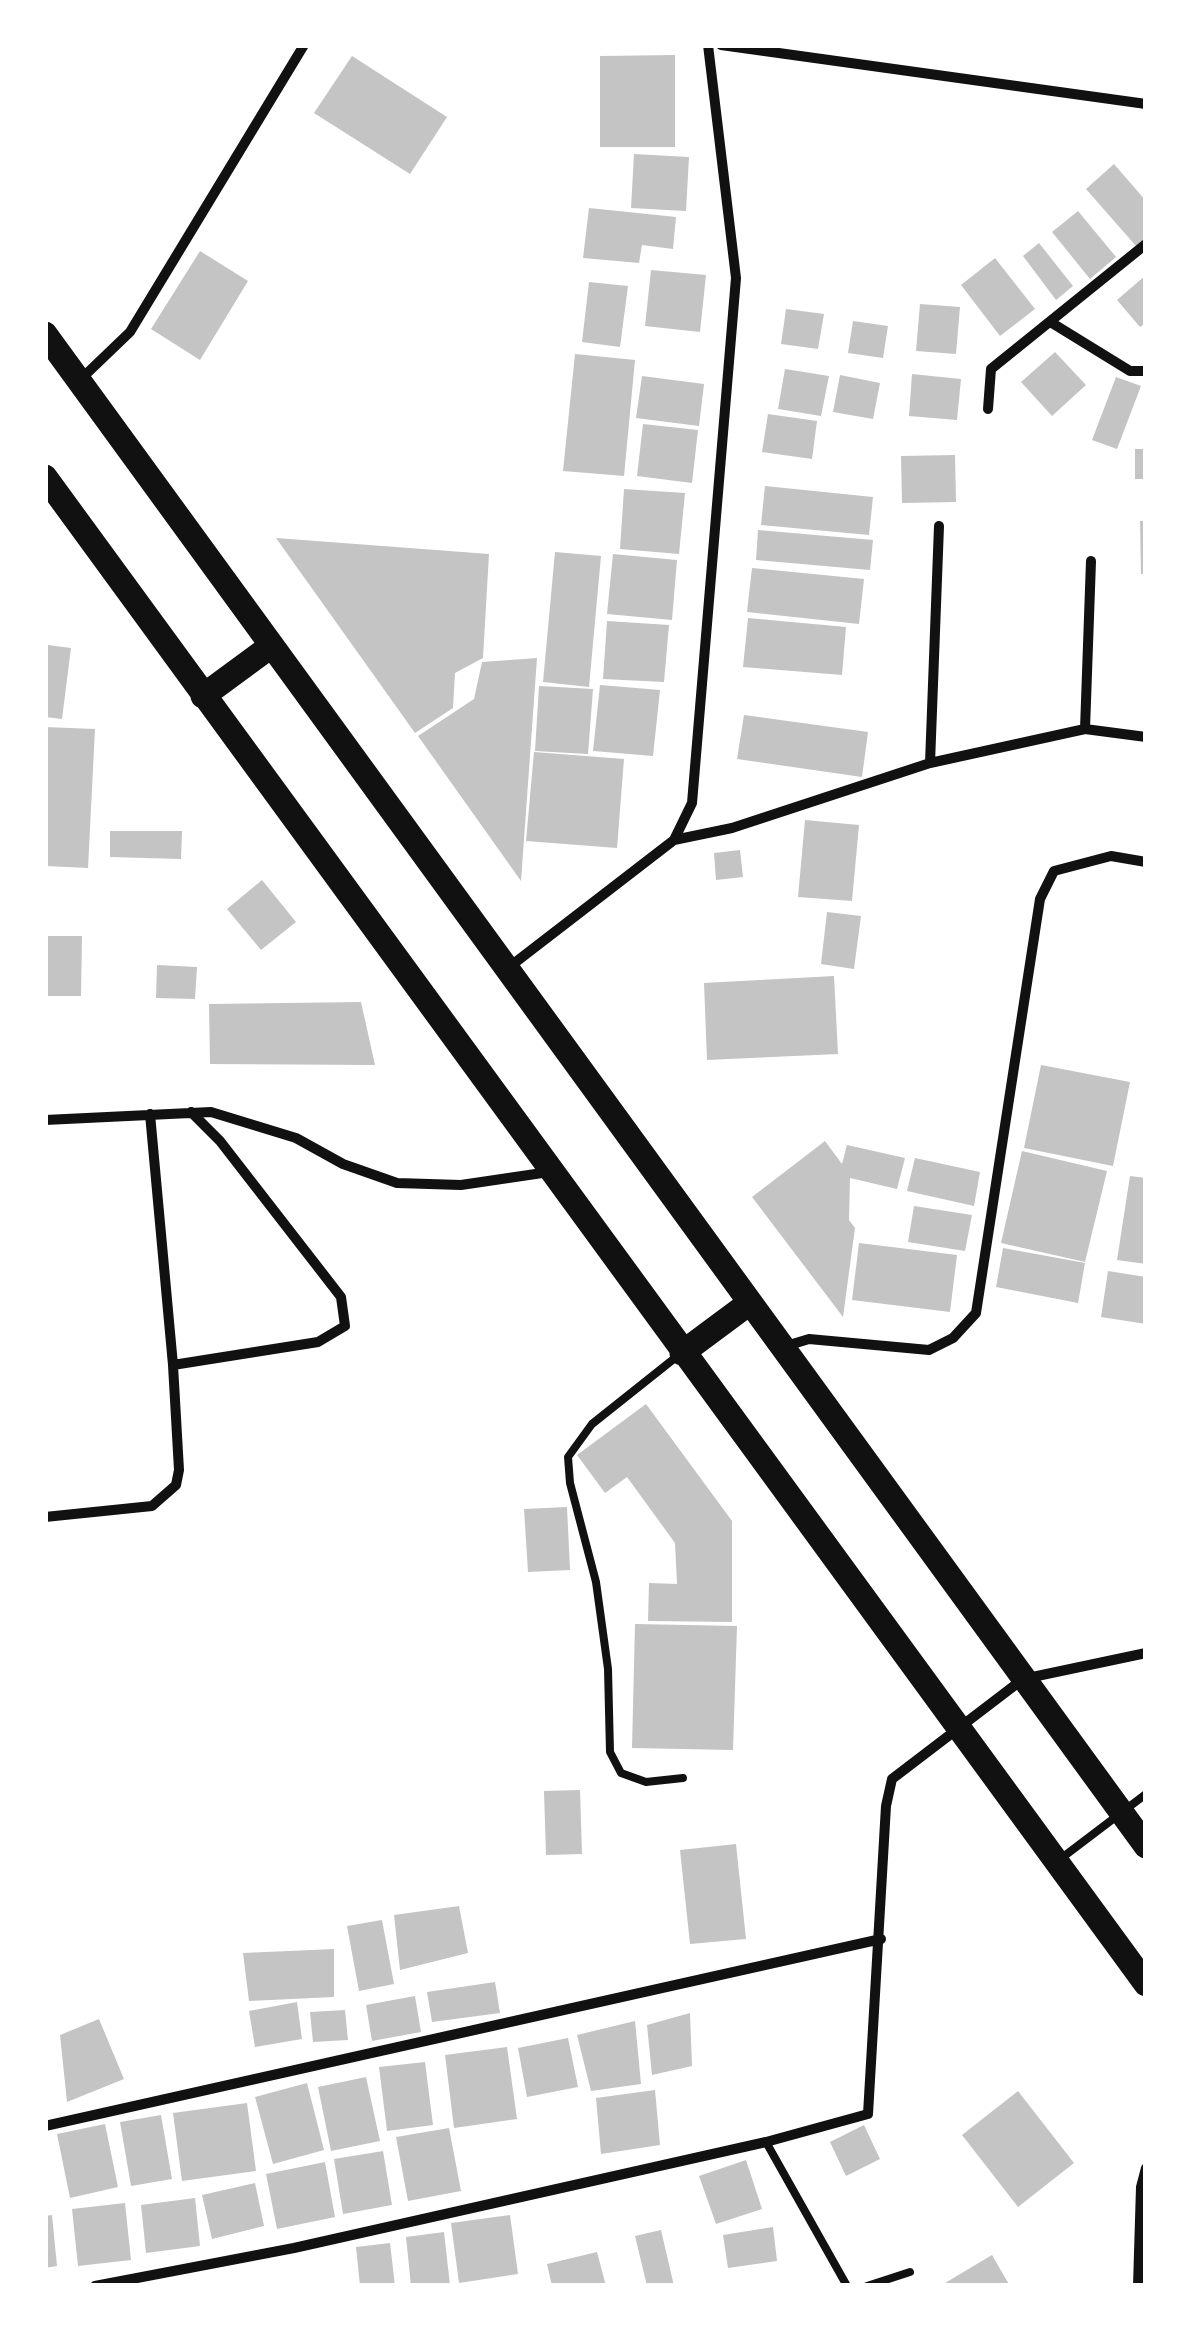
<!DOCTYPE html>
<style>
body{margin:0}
#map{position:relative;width:1191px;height:2331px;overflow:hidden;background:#fff;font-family:Cabin,sans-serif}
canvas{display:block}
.frame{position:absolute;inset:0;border:48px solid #fff;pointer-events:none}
</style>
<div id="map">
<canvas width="1191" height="2331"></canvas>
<div class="frame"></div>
</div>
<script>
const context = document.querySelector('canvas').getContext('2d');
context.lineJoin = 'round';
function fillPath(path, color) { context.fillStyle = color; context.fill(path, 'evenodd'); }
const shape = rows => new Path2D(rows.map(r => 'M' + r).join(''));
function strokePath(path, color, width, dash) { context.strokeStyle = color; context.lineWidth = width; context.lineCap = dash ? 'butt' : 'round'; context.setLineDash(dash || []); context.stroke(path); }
fillPath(shape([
 [675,55,675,147,600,147,600,56],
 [352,56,447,117,410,174,314,113],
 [634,154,689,157,686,211,631,208],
 [1114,164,1146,201,1146,237,1136,246,1086,189],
 [589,208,676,217,673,249,642,245,639,263,583,258],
 [1078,211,1116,257,1090,279,1052,232],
 [1039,243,1073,286,1056,300,1023,256],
 [200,251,248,281,200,360,151,329],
 [995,258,1035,309,1000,336,961,285],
 [651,270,706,275,700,332,645,326],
 [1146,275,1146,323,1140,327,1117,300],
 [589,282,628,286,620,347,582,342],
 [920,304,960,307,956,354,916,351],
 [786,309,824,314,818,349,781,344],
 [853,321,888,326,883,358,848,353],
 [1055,352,1086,385,1052,416,1021,382],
 [575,354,635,360,624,476,563,471],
 [785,369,829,376,821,416,778,409],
 [912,374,961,379,957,420,909,416],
 [840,375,880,383,873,419,833,412],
 [642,376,704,384,699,426,636,418],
 [1116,377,1141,386,1117,449,1092,440],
 [768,414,817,421,812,459,762,452],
 [643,424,698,430,692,483,637,476],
 [1135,449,1146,449,1146,479,1135,479],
 [955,455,956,502,902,503,901,456],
 [765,486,873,497,869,535,761,525],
 [624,489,685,493,679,554,620,549],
 [1140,521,1146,521,1146,574,1141,574],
 [758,530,873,540,870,570,756,560],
 [276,538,489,554,483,658,455,673,453,708,415,733],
 [555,552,601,556,589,687,543,682],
 [613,554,677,560,672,620,607,614],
 [752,568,864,579,859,624,747,612],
 [748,618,846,627,842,675,743,667],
 [607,621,669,625,664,682,603,679],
 [48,645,71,648,62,719,45,717],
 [537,658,521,881,418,736,474,699,482,662],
 [600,685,660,690,653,756,593,751],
 [539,686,593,689,588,754,535,751],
 [744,715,868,732,862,777,737,759],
 [45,727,95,729,88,868,45,866],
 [534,752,624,759,617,848,526,841],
 [805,820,859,825,852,901,798,897],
 [110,831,182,831,181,859,110,857],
 [740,850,743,877,716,880,714,853],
 [262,880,296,922,261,950,227,909],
 [827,912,861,916,854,969,821,964],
 [45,936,82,936,81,996,45,996],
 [157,965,197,967,195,999,156,998],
 [834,976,838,1054,707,1060,704,983],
 [361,1002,375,1065,210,1064,209,1004],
 [1041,1065,1130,1082,1113,1166,1024,1148],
 [825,1141,842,1164,847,1145,905,1158,897,1189,850,1178,849,1220,855,1228,843,1317,752,1197],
 [1022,1151,1107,1171,1085,1262,1001,1243],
 [915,1158,980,1172,974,1206,907,1191],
 [1130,1176,1146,1178,1146,1264,1117,1260],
 [914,1206,972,1215,965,1251,908,1242],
 [859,1243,957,1255,950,1312,852,1300],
 [1003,1248,1085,1263,1078,1303,996,1287],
 [1108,1271,1146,1277,1146,1324,1101,1317],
 [646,1404,732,1521,732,1622,648,1621,649,1583,677,1584,675,1543,627,1477,605,1493,577,1455],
 [567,1507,570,1570,528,1572,524,1509],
 [635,1624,737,1626,733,1750,632,1748],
 [580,1790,582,1854,546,1855,544,1791],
 [736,1844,746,1939,690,1944,680,1850],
 [459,1906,468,1953,400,1970,394,1915],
 [382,1920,394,1984,359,1991,347,1926],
 [334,1949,334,1997,249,2001,243,1953],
 [495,1982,500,2013,432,2022,427,1992],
 [415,1996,421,2032,372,2041,366,2005],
 [297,2002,302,2039,255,2047,249,2011],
 [345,2010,348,2040,313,2042,310,2012],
 [690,2013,692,2066,652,2075,647,2025],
 [99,2019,124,2079,67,2102,60,2035],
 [635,2021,641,2084,591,2091,577,2035],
 [568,2038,578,2087,527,2097,518,2048],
 [507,2047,517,2119,454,2128,445,2055],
 [425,2062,433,2125,387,2131,379,2067],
 [366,2077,380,2141,331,2151,318,2087],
 [307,2083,324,2150,273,2164,255,2097],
 [655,2090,660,2145,601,2154,596,2098],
 [1018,2091,1074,2163,1018,2207,962,2135],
 [247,2103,256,2171,182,2181,173,2113],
 [161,2115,172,2179,131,2186,120,2122],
 [105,2124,118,2187,70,2198,57,2134],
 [864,2125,880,2159,846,2176,830,2142],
 [449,2128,461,2191,408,2201,396,2137],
 [383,2151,392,2205,343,2214,334,2159],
 [746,2160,762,2209,716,2224,699,2176],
 [325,2162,335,2217,277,2229,266,2174],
 [255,2183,264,2226,212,2239,202,2195],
 [195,2198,200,2246,146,2253,141,2205],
 [125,2203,131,2260,78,2266,72,2209],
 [52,2215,57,2266,45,2268,45,2216],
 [510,2215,518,2274,459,2283,451,2223],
 [773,2227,777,2261,728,2268,723,2235],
 [661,2230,674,2286,647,2286,635,2236],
 [444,2232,450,2285,411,2286,406,2237],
 [390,2243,395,2286,360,2286,356,2247],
 [597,2252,606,2286,552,2286,547,2264],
 [992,2255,1010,2286,940,2286]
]), '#c4c4c4');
strokePath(shape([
 [680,1354,592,1424,568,1457,570,1483,596,1582,608,1669,610,1752,621,1773,646,1782,683,1778],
 [1059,1860,1146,1794],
 [766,2142,847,2286],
 [867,2286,910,2272]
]), '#111', 8);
strokePath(shape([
 [721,45,1146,104],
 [1052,323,1130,371,1146,371],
 [81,379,130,332,304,45],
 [988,409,991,369,1146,244],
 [1085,729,1091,561],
 [930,763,939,526],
 [674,840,732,828,930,763,1085,729,1146,737],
 [508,968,674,840,692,803,736,278,708,45],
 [45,1120,211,1112,296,1138,343,1164,397,1183,461,1185,549,1172],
 [786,1346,809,1339,929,1350,953,1338,976,1313,1040,899,1054,871,1111,856,1146,862],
 [173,1365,318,1342,345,1326,341,1297,220,1141,191,1112],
 [45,1517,152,1506,176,1485,179,1470,173,1365,150,1114],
 [45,2126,881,1939],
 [95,2286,294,2248,766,2142,868,2114,886,1806,892,1779,1023,1679,1146,1653],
 [1138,2286,1141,2187,1146,2168]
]), '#111', 10);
strokePath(shape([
 [45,334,1146,1846],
 [45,477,1146,1984],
 [203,696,271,646],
 [682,1353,748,1304]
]), '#111', 25);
</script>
